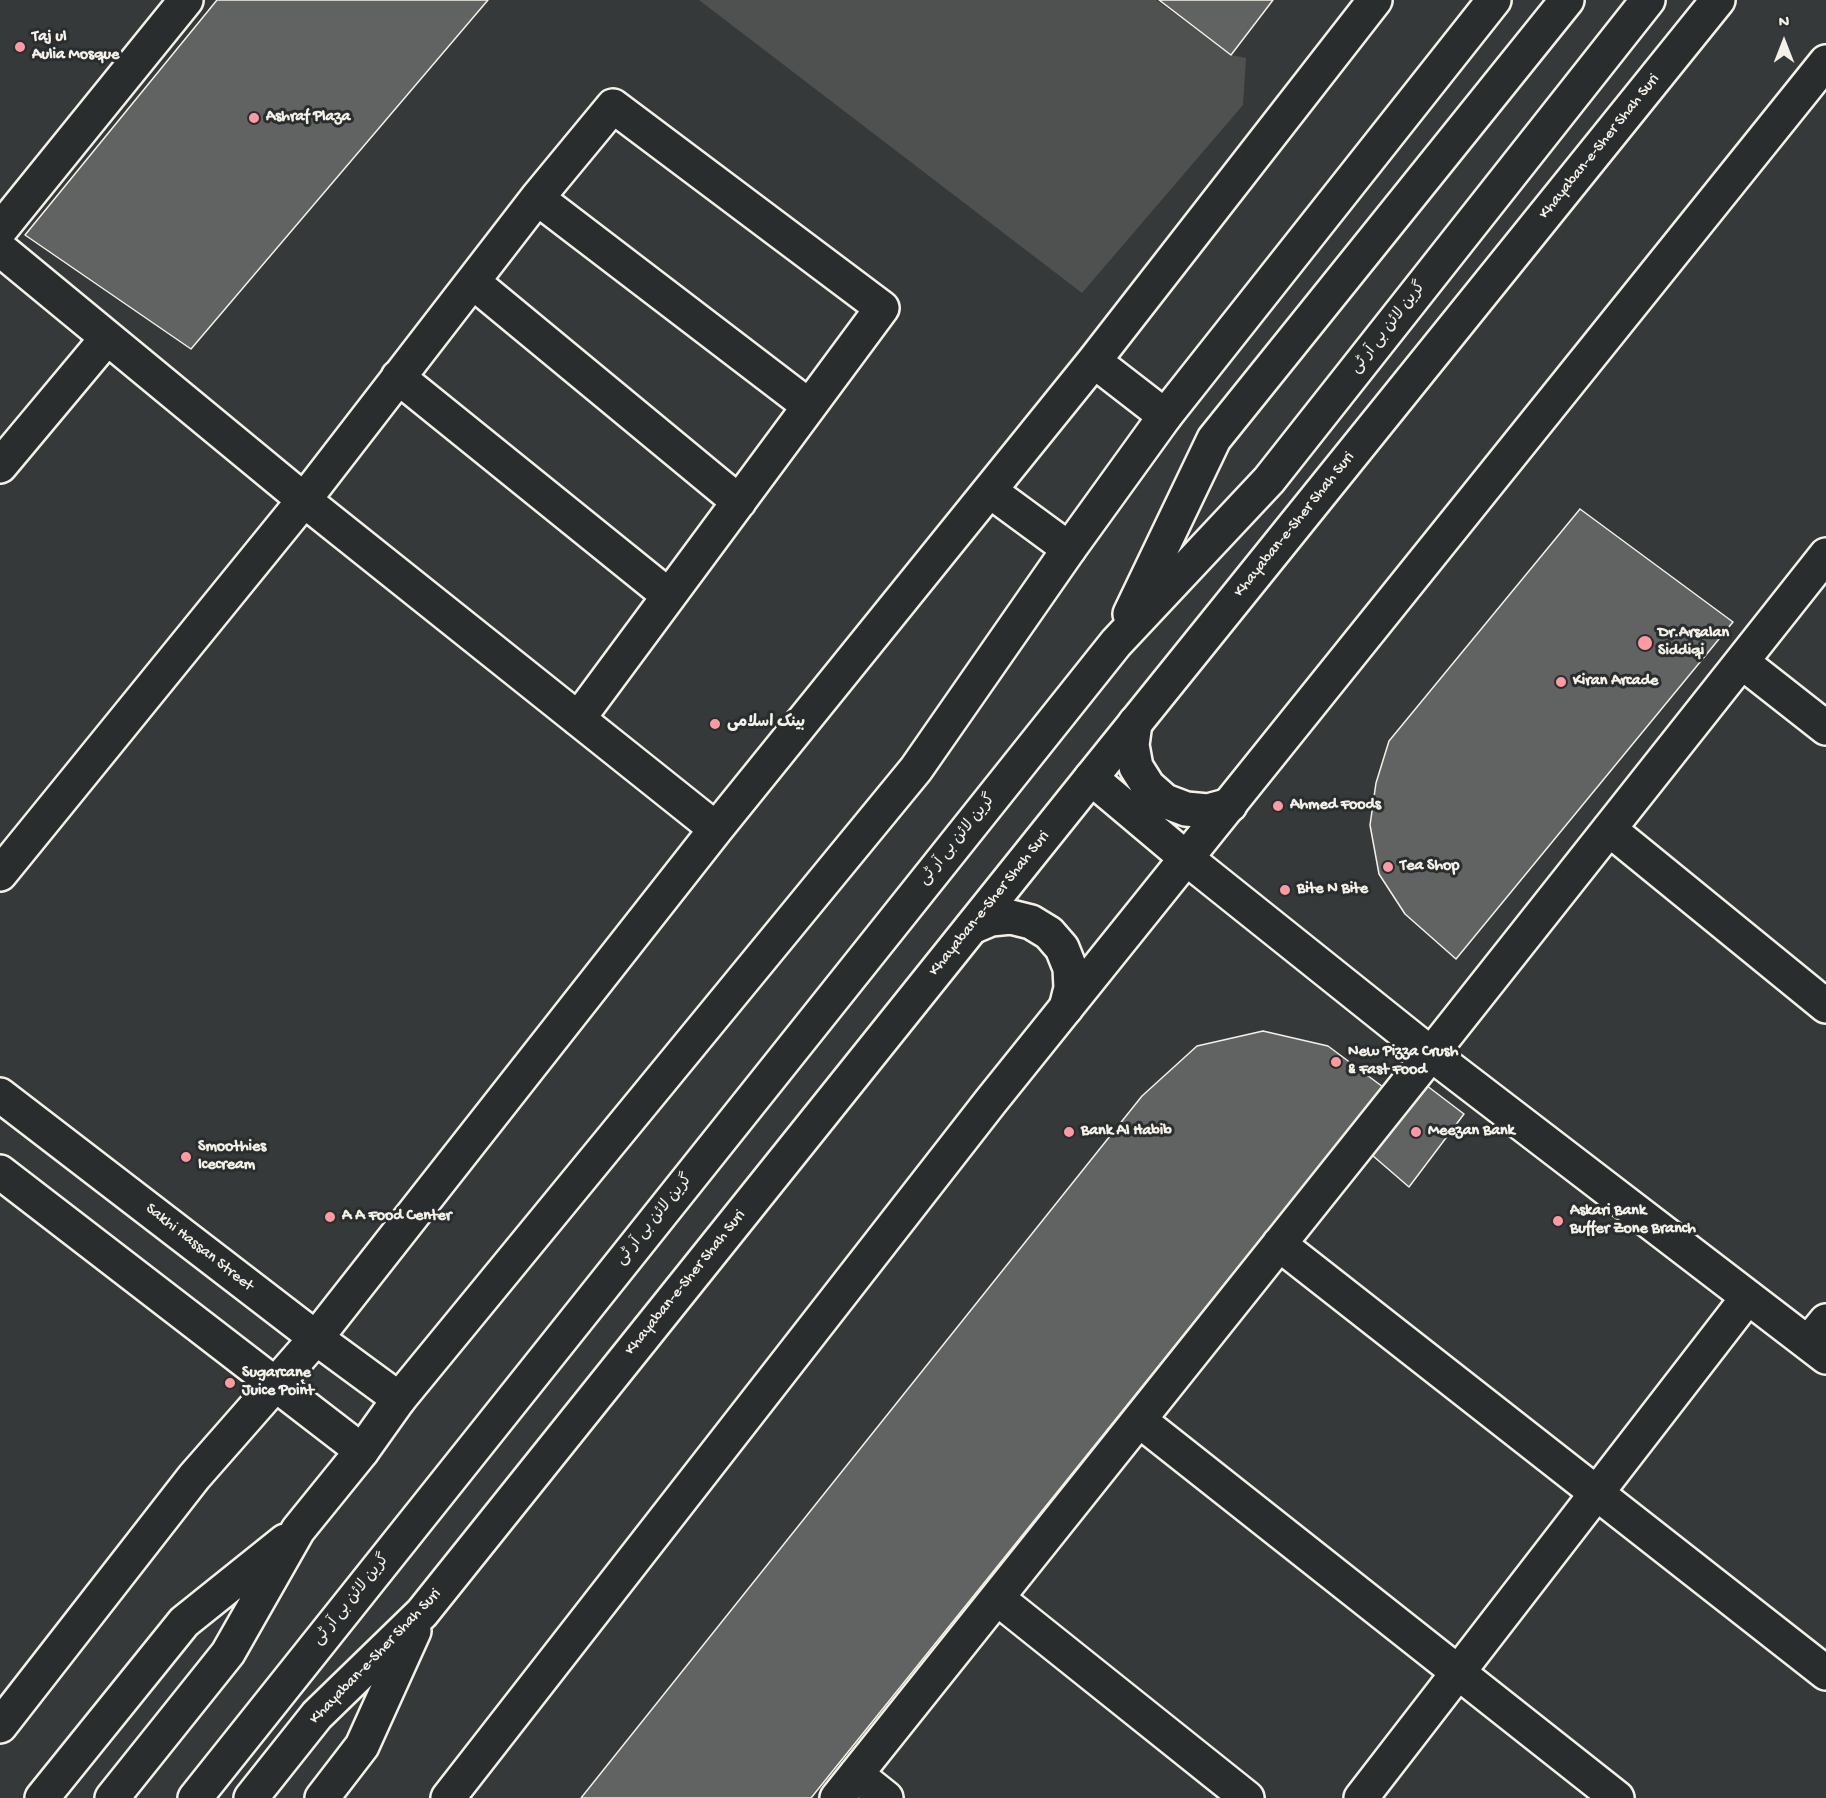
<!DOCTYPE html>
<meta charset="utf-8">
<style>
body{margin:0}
#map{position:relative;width:1826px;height:1798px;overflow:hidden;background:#363939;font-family:"Gochi Hand",sans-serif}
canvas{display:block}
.north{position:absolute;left:1754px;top:12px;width:60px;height:60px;-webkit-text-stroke:4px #2a2d2e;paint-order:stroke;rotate:0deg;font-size:16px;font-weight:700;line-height:24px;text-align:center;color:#f4f1e8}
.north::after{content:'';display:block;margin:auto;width:21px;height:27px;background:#f4f1e8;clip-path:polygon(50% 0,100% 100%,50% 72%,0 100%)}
</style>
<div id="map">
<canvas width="1826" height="1798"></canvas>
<div class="north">N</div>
</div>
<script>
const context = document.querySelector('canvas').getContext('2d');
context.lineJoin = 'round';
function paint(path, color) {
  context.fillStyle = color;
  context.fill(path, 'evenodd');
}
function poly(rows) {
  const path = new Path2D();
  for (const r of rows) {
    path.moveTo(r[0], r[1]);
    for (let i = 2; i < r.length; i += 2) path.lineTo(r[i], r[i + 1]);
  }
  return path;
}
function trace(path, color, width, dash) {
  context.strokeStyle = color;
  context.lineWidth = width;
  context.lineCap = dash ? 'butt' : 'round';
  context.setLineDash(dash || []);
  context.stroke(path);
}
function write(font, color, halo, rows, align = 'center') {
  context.font = font + ' "Gochi Hand","Playpen Sans Arabic",sans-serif';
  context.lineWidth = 6;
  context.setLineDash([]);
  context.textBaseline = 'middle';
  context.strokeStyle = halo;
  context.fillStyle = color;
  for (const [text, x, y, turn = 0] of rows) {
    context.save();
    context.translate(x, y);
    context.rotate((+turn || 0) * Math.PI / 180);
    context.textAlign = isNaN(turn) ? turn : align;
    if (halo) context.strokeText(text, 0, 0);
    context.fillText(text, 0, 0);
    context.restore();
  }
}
const green = poly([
 [699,0,1156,0,1231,55,1246,58,1243,105,1082,293]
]);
const building = poly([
 [217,0,488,0,191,349,25,235,217,0],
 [1159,0,1273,0,1231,55,1159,0],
 [1580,509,1733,622,1456,959,1405,914,1379,874,1370,825,1376,783,1389,741,1580,509],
 [1263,1031,1328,1046,1383,1087,811,1798,581,1798,1142,1096,1197,1046,1263,1031],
 [1422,1082,1464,1114,1409,1187,1365,1149,1422,1082]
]);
const minor = poly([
 [537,198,809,406],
 [0,230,186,0],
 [0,249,304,500,716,829],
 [473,282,739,502],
 [1094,361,1165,416],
 [398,377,669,596],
 [0,466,107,338],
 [990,491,1069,549],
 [1130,614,1214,439,1567,0],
 [1742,662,1826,728],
 [1135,723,1132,745,1136,767,1148,786,1165,801,1186,809,1208,811,1230,805],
 [1091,778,1186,858,1431,1054,1826,1357],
 [1609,829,1826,1006],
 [0,874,304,500,537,198,613,106,882,308,578,719],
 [972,927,991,919,1011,917,1031,922,1049,933,1062,948,1070,968,1071,988,1066,1008],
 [0,1095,316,1338,399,1399],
 [0,1172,362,1451],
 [1279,1244,1826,1673],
 [1808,1343,1826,1321],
 [1139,1420,1617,1798],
 [997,1598,1247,1798],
 [0,1726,194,1477,316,1338,716,829,1094,361,1375,0],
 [856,1774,886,1798],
 [195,1798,1116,643,1269,480,1648,0],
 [837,1798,1431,1054,1826,555],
 [1361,1798,1748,1297]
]);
const major = poly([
 [42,1798,184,1622,285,1541],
 [112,1798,228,1653,298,1530,362,1451,399,1399,916,769,1069,549,1165,416,1494,0],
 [251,1798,317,1715,422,1613,1091,778,1718,0],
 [322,1798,362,1746,414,1631],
 [448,1798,991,1101,1826,62]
]);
const markers = [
 [20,47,6,"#ff9aa2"],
 [254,118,6,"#ff9aa2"],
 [1645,643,8,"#ff9aa2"],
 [1561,682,6,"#ff9aa2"],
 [715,724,6,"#ff9aa2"],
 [1278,806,6,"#ff9aa2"],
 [1388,867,6,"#ff9aa2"],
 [1285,890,6,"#ff9aa2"],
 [1336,1062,6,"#ff9aa2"],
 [1069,1132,6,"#ff9aa2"],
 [1416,1132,6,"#ff9aa2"],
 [186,1157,6,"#ff9aa2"],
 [330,1217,6,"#ff9aa2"],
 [1558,1221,6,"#ff9aa2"],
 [230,1383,6,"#ff9aa2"]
];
const poiNames = [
 ["Taj ul",32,38],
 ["Aulia Mosque",32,56],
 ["Ashraf Plaza",266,118],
 ["Dr.Arsalan",1658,634],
 ["Siddiqi",1658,652],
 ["Kiran Arcade",1573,682],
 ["بینک اسلامی",727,724],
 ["Ahmed Foods",1290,806],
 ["Tea Shop",1400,867],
 ["Bite N Bite",1297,890],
 ["New Pizza Crush",1348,1053],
 ["& Fast Food",1348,1071],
 ["Bank Al Habib",1081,1132],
 ["Meezan Bank",1428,1132],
 ["Smoothies",198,1148],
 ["Icecream",198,1166],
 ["Askari Bank",1570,1212],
 ["Buffer Zone Branch",1570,1230],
 ["A A Food Center",342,1217],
 ["Sugarcane",242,1374],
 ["Juice Point",242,1392]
];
const streetNames = [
 ["Khayaban-e-Sher Shah Suri",1600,147,-51],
 ["گرین لائن بی آر ٹی",1389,328,-52],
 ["Khayaban-e-Sher Shah Suri",1295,525,-51],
 ["گرین لائن بی آر ٹی",958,840,-51],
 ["Khayaban-e-Sher Shah Suri",990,904,-51],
 ["گرین لائن بی آر ٹی",655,1220,-51],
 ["Sakhi Hassan Street",199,1248,38],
 ["Khayaban-e-Sher Shah Suri",686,1283,-51],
 ["گرین لائن بی آر ٹی",352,1600,-51],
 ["Khayaban-e-Sher Shah Suri",376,1657,-46]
];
paint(green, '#4e514f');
paint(building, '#616362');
trace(building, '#f4f1e8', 1.5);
trace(minor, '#f4f1e8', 38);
trace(major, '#f4f1e8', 38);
trace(minor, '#2a2d2e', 33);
trace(major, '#2a2d2e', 33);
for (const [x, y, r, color] of markers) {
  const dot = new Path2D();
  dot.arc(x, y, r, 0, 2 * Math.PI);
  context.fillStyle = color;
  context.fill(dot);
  trace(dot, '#2a2d2e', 2);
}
write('bold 16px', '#f4f1e8', '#2a2d2e', poiNames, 'left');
write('16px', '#f4f1e8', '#2a2d2e', streetNames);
</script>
